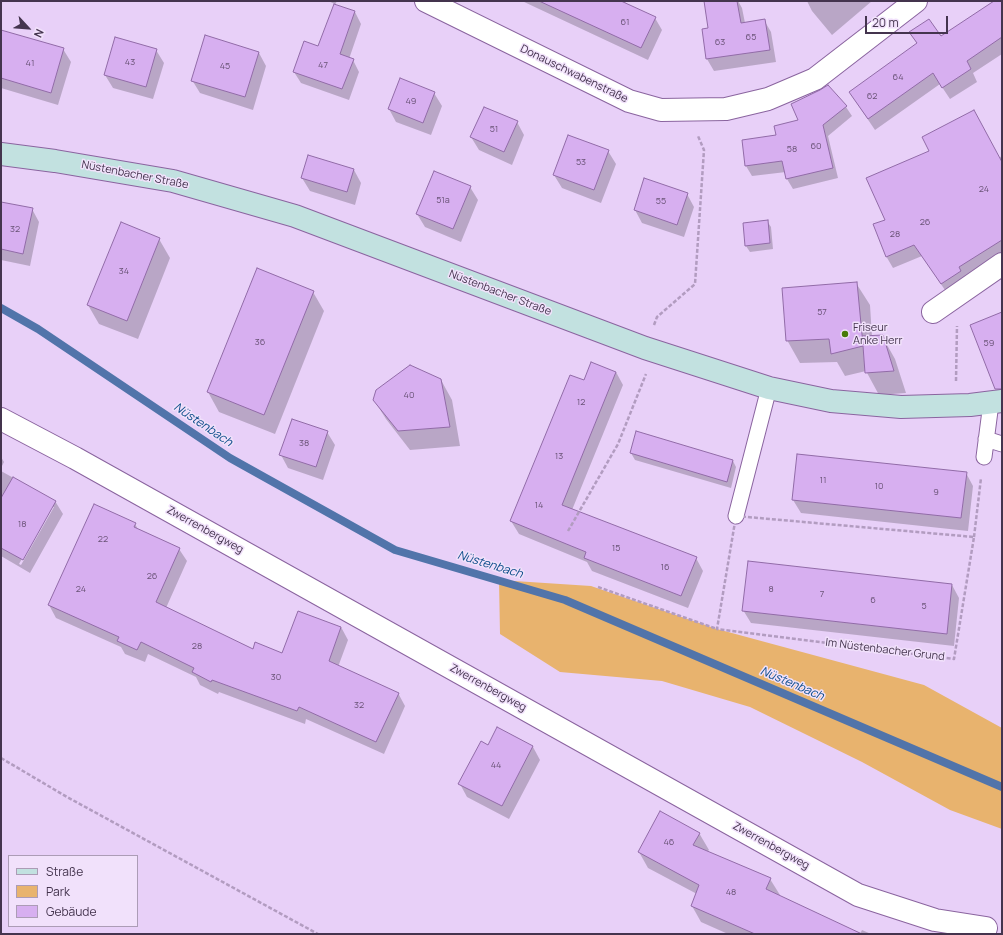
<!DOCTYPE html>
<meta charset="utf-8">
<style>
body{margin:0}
#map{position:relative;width:1003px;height:935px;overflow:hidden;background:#e8d0f8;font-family:Manrope,sans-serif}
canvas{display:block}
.frame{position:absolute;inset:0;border:2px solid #44344e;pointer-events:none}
.legend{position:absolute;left:8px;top:855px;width:130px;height:72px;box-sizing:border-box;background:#f1e1fb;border:1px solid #ac9cb6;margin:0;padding:5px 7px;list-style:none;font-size:12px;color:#44344e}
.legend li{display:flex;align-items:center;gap:8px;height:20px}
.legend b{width:20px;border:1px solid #ac9cb6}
.north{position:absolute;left:8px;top:8px;width:40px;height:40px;-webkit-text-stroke:3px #f1e1fb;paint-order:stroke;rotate:116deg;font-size:11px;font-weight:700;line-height:16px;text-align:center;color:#44344e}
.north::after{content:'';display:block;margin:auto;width:14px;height:18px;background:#44344e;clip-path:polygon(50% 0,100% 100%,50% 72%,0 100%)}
.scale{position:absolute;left:865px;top:16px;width:83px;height:18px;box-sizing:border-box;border:2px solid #44344e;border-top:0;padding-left:5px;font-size:12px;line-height:14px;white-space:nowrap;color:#44344e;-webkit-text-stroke:3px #f1e1fb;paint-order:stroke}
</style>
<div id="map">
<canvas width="1003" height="935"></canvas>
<div class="frame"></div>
<ul class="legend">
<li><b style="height:5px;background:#c2e1e0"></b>Straße</li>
<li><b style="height:11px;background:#e8b36e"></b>Park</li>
<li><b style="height:11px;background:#d7aff0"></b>Gebäude</li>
</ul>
<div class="north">N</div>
<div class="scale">20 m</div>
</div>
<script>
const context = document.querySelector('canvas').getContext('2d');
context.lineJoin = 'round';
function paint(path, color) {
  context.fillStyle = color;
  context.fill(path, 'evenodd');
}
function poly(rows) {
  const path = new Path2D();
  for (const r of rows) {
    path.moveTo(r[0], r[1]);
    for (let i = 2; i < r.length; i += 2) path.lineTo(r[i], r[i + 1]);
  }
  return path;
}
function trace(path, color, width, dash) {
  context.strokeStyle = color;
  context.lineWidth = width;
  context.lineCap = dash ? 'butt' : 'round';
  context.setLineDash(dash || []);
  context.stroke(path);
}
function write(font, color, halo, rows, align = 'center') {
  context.font = font + ' Manrope,sans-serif';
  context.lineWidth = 3;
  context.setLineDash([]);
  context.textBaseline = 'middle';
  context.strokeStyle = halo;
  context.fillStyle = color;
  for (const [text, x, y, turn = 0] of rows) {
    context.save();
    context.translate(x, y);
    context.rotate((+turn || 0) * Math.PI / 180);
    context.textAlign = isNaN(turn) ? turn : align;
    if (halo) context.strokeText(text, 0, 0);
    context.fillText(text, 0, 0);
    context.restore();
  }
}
const green = poly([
 [499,580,591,586,717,629,924,685,1002,728,1002,829,950,810,862,762,750,707,662,681,560,672,500,634]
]);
const shadow = poly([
 [328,1,337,1,335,5,355,12,361,24,349,59,353,60,359,72,349,100,301,83,294,72,319,48,335,4],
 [522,1,626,1,625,4,655,18,662,30,648,60],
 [705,1,738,1,742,8,745,23,764,20,771,32,776,62,714,71,707,59,703,30,710,29],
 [807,1,872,1,832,35,812,11],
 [995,1,1002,1,1002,54,973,73,977,82,950,99,940,84,875,130,850,93,917,44,910,32,941,38],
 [1,31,63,49,71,62,58,105,1,88],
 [156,50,164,63,153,99,113,88,105,75],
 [259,53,266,66,253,110,200,93,192,80],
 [434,93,442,106,431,135,396,122,389,109],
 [846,107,852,116,828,136,838,178,793,189,787,179,786,172,752,176,746,166,777,136],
 [517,122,524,135,512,165,479,150,471,137],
 [608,151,616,164,601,203,562,188,554,175],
 [309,156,354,170,361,183,355,205,310,191,302,178],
 [1002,156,1002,258,949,296,922,256,893,268,886,256,886,220],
 [470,187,478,200,461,242,425,227,417,214],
 [687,194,694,207,684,237,642,223,635,210],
 [1,203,32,209,39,222,30,266,1,260],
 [767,221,771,227,773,249,750,252,746,246],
 [159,239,170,258,138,339,99,324,88,305],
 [856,283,870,305,872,337,882,336,895,359,906,393,879,395,866,371,845,376,837,362,800,363,787,340],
 [313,292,324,311,275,434,219,412,208,392],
 [616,372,623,385,572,510,696,558,703,571,688,608,592,571,587,562,519,534,511,521,584,382],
 [441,380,452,400,460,446,410,450,386,419,374,400],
 [327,432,335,445,323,480,288,468,281,455],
 [637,433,733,461,736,467,731,488,635,460,631,453],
 [1,457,4,462,1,468],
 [1,471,55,501,63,514,30,573,1,556],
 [51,507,54,507,21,565,19,564],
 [966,473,973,486,968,531,801,513,793,500],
 [135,524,139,531,179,549,187,561,166,608,253,650,283,654,341,627,348,640,338,667,398,693,405,706,384,754,306,719,305,724,219,692,218,694,200,685,196,677,148,654,145,662,125,654,121,647,56,618,49,605],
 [952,585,959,598,954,646,751,623,743,610],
 [497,729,533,747,540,760,509,819,467,797,460,784,488,746],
 [699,833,709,850,707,852,770,879,780,895,779,897,860,934,728,934,701,922,692,906,697,894,648,868,639,852],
 [862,930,871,934,860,934]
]);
const stream = poly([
 [1,308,38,329,230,458,395,550,565,600,1002,787]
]);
const building = poly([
 [539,1,621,1,656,17,641,48,539,1],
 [704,1,737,1,741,23,765,19,770,50,706,59,702,29,708,28,704,1],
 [994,1,1002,1,1002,37,967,61,971,69,942,88,933,73,868,119,849,92,917,43,909,32,929,19,941,36,994,1],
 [334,4,355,11,340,54,354,59,342,89,293,72,304,41,318,46,334,4],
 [1,30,64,48,51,93,1,78,1,30],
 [205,35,259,52,245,97,191,81,205,35],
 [115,37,157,49,146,87,104,75,115,37],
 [400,78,435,92,423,123,388,109,400,78],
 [828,85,847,106,823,125,833,168,786,179,782,161,745,166,742,140,776,135,774,126,798,120,791,104,820,90,828,85],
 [484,107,518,121,504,152,470,137,484,107],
 [974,110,1002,162,1002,240,959,267,961,271,941,284,914,245,886,257,873,224,885,220,866,178,929,151,922,137,974,110],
 [568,135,609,150,594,190,553,175,568,135],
 [308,155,354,169,347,192,301,178,308,155],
 [434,171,471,186,453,229,416,214,434,171],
 [644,178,688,193,677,225,634,210,644,178],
 [1,202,33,208,23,254,1,249,1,202],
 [768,220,770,243,745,246,743,223,768,220],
 [121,222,160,238,127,321,87,305,121,222],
 [257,268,314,291,264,415,207,392,257,268],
 [857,282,863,345,862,336,883,335,894,371,865,373,863,346,831,354,829,339,786,341,782,288,857,282],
 [1002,312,1002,389,995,389,970,325,1002,312],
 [591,362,616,372,562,505,697,557,681,596,584,558,586,552,510,521,570,375,584,380,591,362],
 [410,365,441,379,450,427,398,431,373,400,376,390,410,365],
 [292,419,328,431,316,467,279,455,292,419],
 [636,431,733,460,727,482,630,453,636,431],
 [797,454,967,472,961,518,792,500,797,454],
 [13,477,56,501,23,560,1,548,1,498,13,477],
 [94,504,136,523,134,527,180,548,156,602,253,649,255,642,282,653,298,611,341,627,329,661,399,693,376,742,299,707,297,711,212,680,211,682,192,672,194,668,141,642,137,650,117,641,119,637,48,605,94,504],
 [748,561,952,584,947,634,742,611,748,561],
 [497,727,533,746,502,806,458,784,481,741,488,745,497,727],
 [660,811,700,833,693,845,771,878,766,889,862,934,755,934,691,906,699,885,638,852,660,811]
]);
const path = poly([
 [654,325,657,317,695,284,704,150,698,136],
 [956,381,957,326],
 [736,516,974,537,954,659,717,629,736,516],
 [568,531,618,444,646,374],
 [974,537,981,478],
 [598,587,717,629],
 [1,758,67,797,318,934]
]);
const lane = poly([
 [986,439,1002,444],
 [984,457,991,403],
 [736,516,769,388]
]);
const street = poly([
 [426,1,629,101,661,110,726,109,768,99,815,79,916,1],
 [933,312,1002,264],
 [1,419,75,458,858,895,935,920,986,928]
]);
const secondary = poly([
 [1,154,55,161,173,181,295,216,645,348,769,388,831,401,901,407,970,405,1002,401]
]);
const markers = [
 [845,334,4,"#487b07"]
];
const numberNames = [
 ["61",625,22],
 ["65",751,37],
 ["63",720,42],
 ["43",130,62],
 ["41",30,63],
 ["47",323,65],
 ["45",225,66],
 ["64",898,77],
 ["62",872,96],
 ["49",411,101],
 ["51",494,129],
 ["60",816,146],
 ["58",792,149],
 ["53",581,162],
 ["24",984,189],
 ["51a",443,200],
 ["55",661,201],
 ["26",925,222],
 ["32",15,229],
 ["28",895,234],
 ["34",124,271],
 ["57",822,312],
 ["36",260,342],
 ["59",989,343],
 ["40",409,395],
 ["12",581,402],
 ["38",304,443],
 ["13",559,456],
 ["11",823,480],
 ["10",879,486],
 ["9",936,492],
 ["14",539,505],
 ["18",22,524],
 ["22",103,539],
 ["15",616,548],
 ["16",665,567],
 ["26",152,576],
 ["24",81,589],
 ["8",771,589],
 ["7",822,594],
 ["6",873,600],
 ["5",924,606],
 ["28",197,646],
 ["30",276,677],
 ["32",359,705],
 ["44",496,765],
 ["46",669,842],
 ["48",731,892]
];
const streetNames = [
 ["Donauschwabenstraße",574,74,26],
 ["Nüstenbacher Straße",135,175,11],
 ["Nüstenbacher Straße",500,293,21],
 ["Zwerrenbergweg",205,530,29],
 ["Im Nüstenbacher Grund",885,650,7],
 ["Zwerrenbergweg",488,688,29],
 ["Zwerrenbergweg",771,846,29]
];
const poiNames = [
 ["Friseur",853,328],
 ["Anke Herr",853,341]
];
const waterNames = [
 ["Nüstenbach",203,425,34],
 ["Nüstenbach",490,565,17],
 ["Nüstenbach",792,684,23]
];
paint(green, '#e8b36e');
paint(shadow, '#0003');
trace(stream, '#5174aa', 8);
paint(building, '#d7aff0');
trace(building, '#916ba7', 1);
trace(lane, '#8a649f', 17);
trace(street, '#8a649f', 24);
trace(secondary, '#8a649f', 24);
trace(path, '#b29cc0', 2.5, [4, 2]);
trace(lane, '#fff', 15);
trace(street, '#fff', 22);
trace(secondary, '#c2e1e0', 22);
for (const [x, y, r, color] of markers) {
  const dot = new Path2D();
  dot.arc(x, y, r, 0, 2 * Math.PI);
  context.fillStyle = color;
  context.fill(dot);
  trace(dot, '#f1e1fb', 1.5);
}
write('9px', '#695376', null, numberNames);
write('11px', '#44344e', '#f1e1fb', streetNames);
write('11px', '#44344e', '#f1e1fb', poiNames, 'left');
write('italic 12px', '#104f8c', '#f1e1fb', waterNames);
</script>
